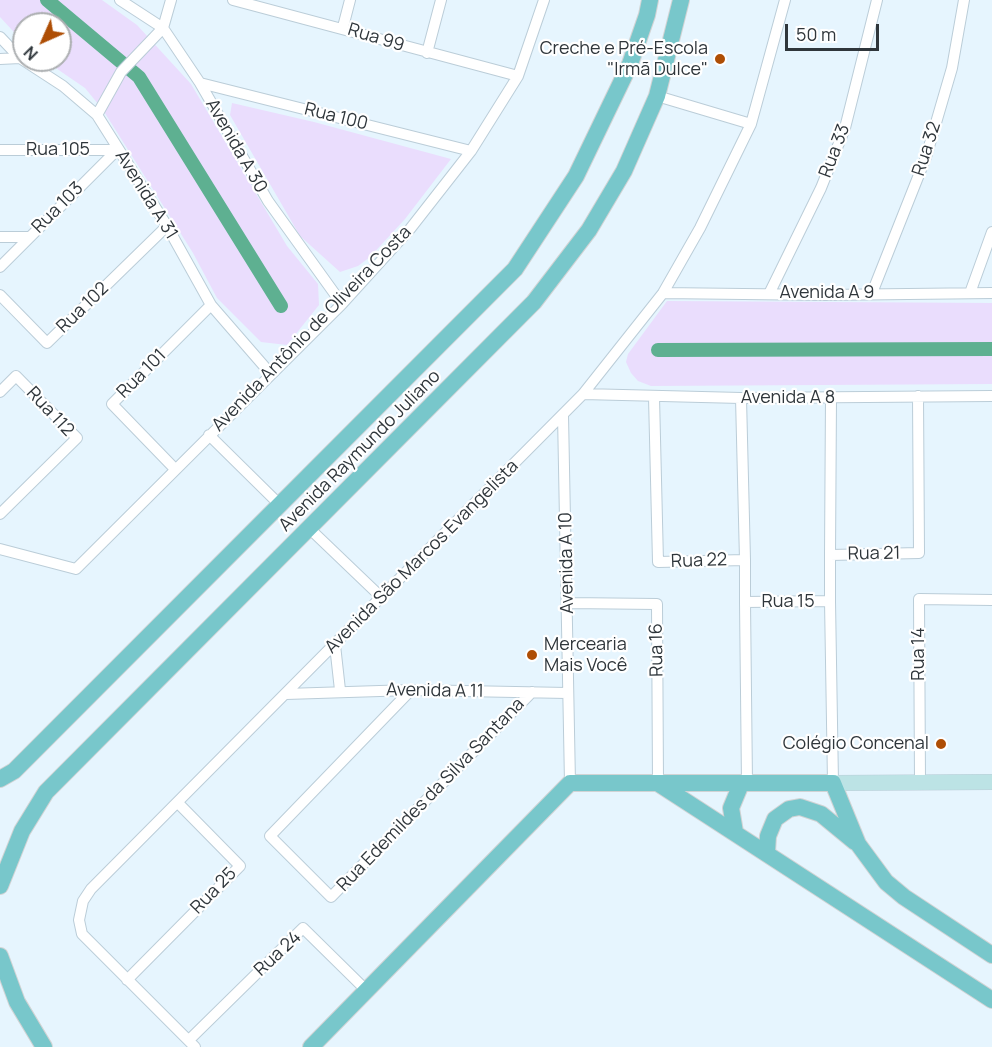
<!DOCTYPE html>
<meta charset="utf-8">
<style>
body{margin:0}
#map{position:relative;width:992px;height:1047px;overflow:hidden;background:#e6f5fe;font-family:Manrope,sans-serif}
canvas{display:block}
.north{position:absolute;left:12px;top:12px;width:60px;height:60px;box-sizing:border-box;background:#fff;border:2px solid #acafb1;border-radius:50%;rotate:225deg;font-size:16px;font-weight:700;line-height:24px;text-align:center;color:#2f363b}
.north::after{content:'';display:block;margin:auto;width:21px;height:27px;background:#ae4e05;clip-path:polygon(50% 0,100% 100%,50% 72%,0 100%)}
.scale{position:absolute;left:785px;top:24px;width:94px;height:27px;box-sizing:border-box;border:3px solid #2f363b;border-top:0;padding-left:8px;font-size:18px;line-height:21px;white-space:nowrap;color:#2f363b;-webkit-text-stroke:4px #fff;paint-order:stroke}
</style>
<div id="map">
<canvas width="992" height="1047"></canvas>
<div class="north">N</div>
<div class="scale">50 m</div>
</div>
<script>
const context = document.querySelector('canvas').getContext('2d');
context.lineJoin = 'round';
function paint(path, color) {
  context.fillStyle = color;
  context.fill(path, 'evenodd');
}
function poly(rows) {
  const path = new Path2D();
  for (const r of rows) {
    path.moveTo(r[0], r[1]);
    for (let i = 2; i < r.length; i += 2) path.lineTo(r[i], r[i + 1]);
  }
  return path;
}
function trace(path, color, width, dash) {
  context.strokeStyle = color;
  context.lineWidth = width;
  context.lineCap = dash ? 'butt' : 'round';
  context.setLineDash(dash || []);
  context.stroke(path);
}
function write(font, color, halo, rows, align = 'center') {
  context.font = font + ' Manrope,sans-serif';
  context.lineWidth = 4.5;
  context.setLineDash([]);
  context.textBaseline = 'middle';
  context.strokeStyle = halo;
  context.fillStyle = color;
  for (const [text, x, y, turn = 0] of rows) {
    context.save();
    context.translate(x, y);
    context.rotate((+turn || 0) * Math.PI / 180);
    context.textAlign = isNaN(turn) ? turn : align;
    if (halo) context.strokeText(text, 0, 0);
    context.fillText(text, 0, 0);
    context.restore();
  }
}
const green = poly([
 [0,0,102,0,137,25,191,84,287,246,318,284,319,305,287,345,261,342,217,298,193,253,103,110,85,88,44,60,60,60,60,24,24,24,24,43,0,17],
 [232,103,314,122,451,159,405,219,370,257,358,266,340,272,300,236,230,115],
 [667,301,992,303,992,384,651,386,638,381,631,373,626,362,628,354]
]);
const canal = poly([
 [47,0,139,77,281,306],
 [658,350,992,349]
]);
const street = poly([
 [120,0,163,28,200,83,268,201,342,304],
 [233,0,518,76],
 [343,27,350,0],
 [0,37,20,58,63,86,97,115,167,226,211,305,270,373],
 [427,53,441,0],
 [0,59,20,58],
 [200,83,471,151],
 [657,96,751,124],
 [97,115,121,72,163,28,171,0],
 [0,150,117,150],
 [0,237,28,237],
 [0,267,117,150],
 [663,293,824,295,992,293],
 [872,293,926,157,952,68,964,0],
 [970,293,992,232],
 [769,294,821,188,845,128,877,0],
 [0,295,47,343,167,226],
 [0,392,16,376,77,438,0,514],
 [583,394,741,398,992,396],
 [654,397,658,562,745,560,741,398],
 [831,398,830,555,919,553,918,396],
 [563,415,570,783],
 [209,435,279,504],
 [175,469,112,404,211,305],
 [310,529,380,596],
 [0,549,76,569,342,304,410,229,471,151,518,76,544,0],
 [830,555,830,601],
 [745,602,745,560],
 [568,603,657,604,658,783],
 [335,645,340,690],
 [411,690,270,836,331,897,532,692],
 [286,694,411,690,567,693],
 [920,782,919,599,992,600],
 [747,783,745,602,830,601,833,783],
 [127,980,240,866,178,803],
 [189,1040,303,928,367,991],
 [195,1047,82,934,79,920,83,901,91,889,583,394,663,293,700,228,751,124,785,0]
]);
const secondary = poly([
 [833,783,992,782]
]);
const primary = poly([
 [0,779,14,771,515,269,576,176,630,64,647,15,650,0],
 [659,784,992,1000],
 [735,832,731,808,741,784],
 [767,852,768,836,775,819,789,809,800,807,821,814,855,842],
 [0,886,22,831,46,792,534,302,589,230,624,171,657,96,681,0],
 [0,956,17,1002,44,1047],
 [311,1047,570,783,833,783,858,844,886,882,904,897,992,955]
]);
const markers = [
 [720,59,6,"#ae4e05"],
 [532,655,6,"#ae4e05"],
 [941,744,6,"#ae4e05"]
];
const streetNames = [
 ["Rua 99",376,38,17],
 ["Rua 100",336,117,14],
 ["Avenida A 30",236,146,60],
 ["Rua 32",927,149,-72],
 ["Rua 105",58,150],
 ["Rua 33",835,151,-69],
 ["Avenida A 31",146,195,58],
 ["Rua 103",58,208,-45],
 ["Avenida A 9",827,293],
 ["Rua 102",83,308,-44],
 ["Avenida Antônio de Oliveira Costa",312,329,-46],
 ["Rua 101",142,374,-45],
 ["Avenida A 8",788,398],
 ["Rua 112",50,412,47],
 ["Avenida Raymundo Juliano",360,451,-45],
 ["Rua 21",874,554,-1],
 ["Avenida São Marcos Evangelista",422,557,-45],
 ["Rua 22",699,561,-2],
 ["Avenida A 10",567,563,-91],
 ["Rua 15",788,602],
 ["Rua 16",657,650,-91],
 ["Rua 14",919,654,-90],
 ["Avenida A 11",435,691,1],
 ["Rua Edemildes da Silva Santana",431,795,-46],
 ["Rua 25",214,891,-46],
 ["Rua 24",278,954,-43]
];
const poiNames = [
 ["Creche e Pré-Escola",708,49],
 ["\"Irmã Dulce\"",708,70],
 ["Mercearia",544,645,"left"],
 ["Mais Você",544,666,"left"],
 ["Colégio Concenal",929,744]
];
paint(green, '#eaddfd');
trace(canal, '#5eb091', 14);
trace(street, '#bbcdd8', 12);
trace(secondary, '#bbcdd8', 16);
trace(primary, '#d1d3d4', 18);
trace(street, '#fff', 10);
trace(secondary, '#bce3e5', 15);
trace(primary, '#78c7cb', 16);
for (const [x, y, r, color] of markers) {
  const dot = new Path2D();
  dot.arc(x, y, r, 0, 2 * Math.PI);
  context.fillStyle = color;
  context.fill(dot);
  trace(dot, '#fff', 2);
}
write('18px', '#2f363b', '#fff', streetNames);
write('18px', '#2f363b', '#fff', poiNames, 'right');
</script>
